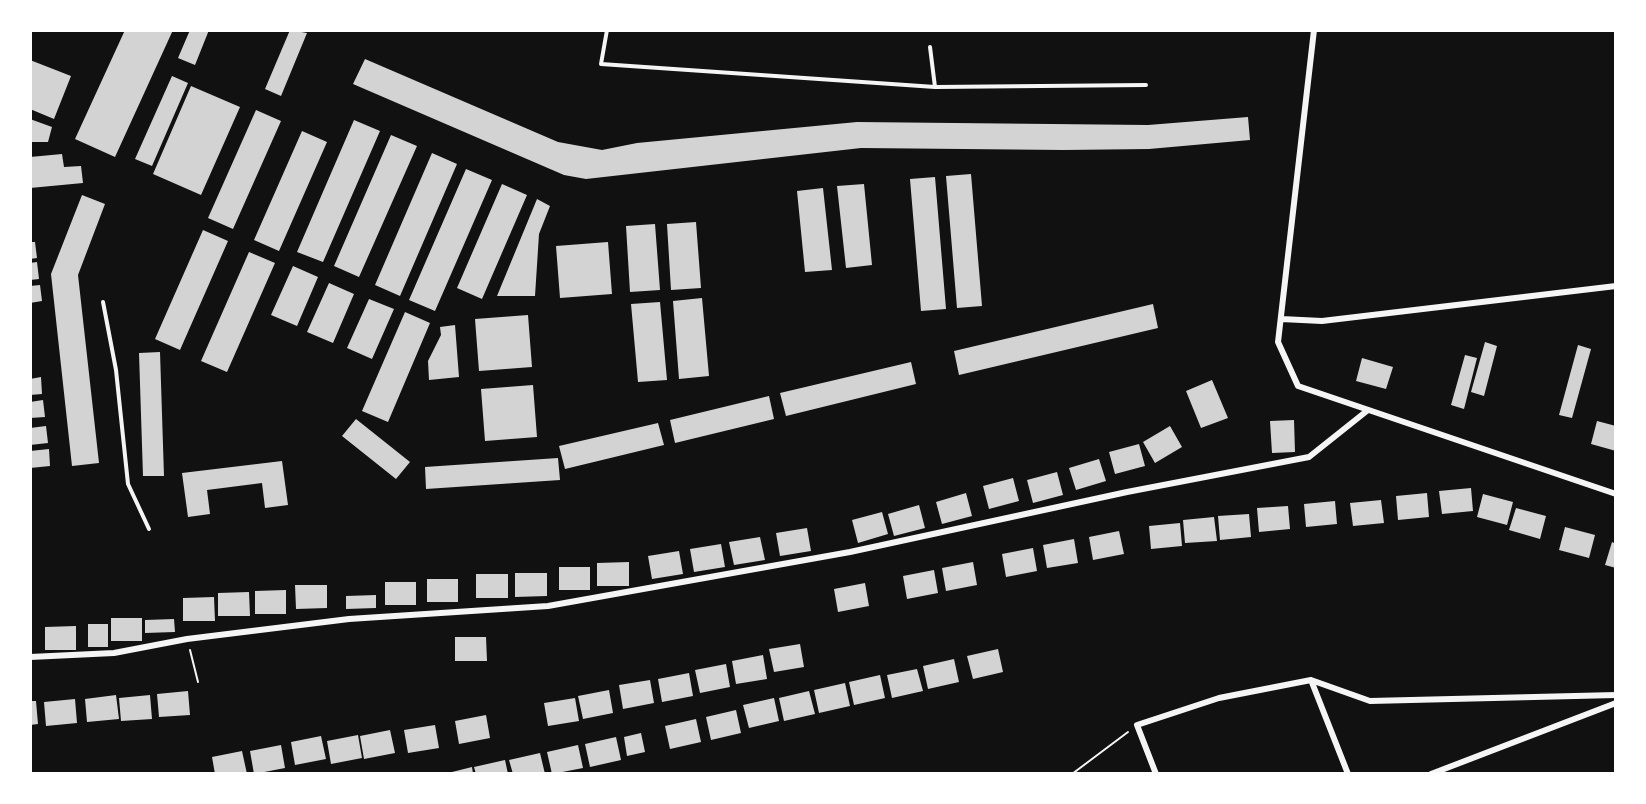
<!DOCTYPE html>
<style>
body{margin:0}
#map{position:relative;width:1646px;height:804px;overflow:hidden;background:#111;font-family:Arial,sans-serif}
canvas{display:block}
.frame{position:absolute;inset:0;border:32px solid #fff;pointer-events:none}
</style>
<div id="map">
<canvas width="1646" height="804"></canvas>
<div class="frame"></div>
</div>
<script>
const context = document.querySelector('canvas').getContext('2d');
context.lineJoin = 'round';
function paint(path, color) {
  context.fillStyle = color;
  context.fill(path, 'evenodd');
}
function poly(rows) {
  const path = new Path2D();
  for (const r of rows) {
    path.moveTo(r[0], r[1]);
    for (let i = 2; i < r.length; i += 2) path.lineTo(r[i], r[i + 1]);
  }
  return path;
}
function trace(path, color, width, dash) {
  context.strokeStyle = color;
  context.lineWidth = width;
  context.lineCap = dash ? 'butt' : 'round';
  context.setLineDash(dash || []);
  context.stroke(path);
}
const building = poly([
 [125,30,173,30,115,157,75,139],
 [190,30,209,30,195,65,178,58],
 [290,30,307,33,281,96,265,89],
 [365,59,558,142,602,150,637,143,857,122,1148,125,1248,117,1250,140,1149,149,1064,150,861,148,586,179,564,175,353,84],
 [30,60,71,76,54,119,30,109],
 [172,76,188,83,152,166,135,159],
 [191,86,240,107,201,195,153,174],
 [256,110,281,121,233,229,208,218],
 [30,119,52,127,48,142,30,142],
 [354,120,380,131,323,262,297,252],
 [302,131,327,142,279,251,254,240],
 [391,135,417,146,359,277,334,266],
 [432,153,457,164,400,296,375,285],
 [62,154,64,167,81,166,83,183,30,188,30,157],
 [466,169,492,180,435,311,409,300],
 [971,174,982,306,957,308,946,176],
 [935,177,946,309,921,311,910,179],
 [502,184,527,195,482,299,457,288],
 [864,184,872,265,846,268,837,186],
 [823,188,832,270,805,272,797,191],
 [82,195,105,204,78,275,99,463,72,466,51,274],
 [537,199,550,206,539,234,535,296,497,296],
 [696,222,701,288,671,290,667,224],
 [655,224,660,290,630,292,626,226],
 [203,230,228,241,180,350,155,339],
 [30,242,35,242,37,258,30,259],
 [608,242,612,294,560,298,556,246],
 [249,252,275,263,227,372,201,361],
 [37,262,39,279,30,280,30,263],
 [293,266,318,277,297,326,271,315],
 [329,283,354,294,333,343,307,332],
 [40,285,42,301,30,303,30,286],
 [702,298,709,376,679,379,673,301],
 [369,299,394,309,372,359,347,348],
 [660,302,667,380,638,382,631,304],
 [1153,304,1158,328,959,375,954,351],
 [405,312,430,323,388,422,362,411],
 [528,315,532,367,479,371,475,319],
 [455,325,459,377,429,380,428,361,441,335,440,327],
 [1485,342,1497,346,1484,396,1471,392],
 [1578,345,1591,349,1572,418,1559,415],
 [160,352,164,476,143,476,139,353],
 [1465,355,1477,358,1464,409,1451,405],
 [1362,358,1393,367,1386,389,1356,381],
 [911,362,916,384,786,416,780,393],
 [41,377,42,394,30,395,30,379],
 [1212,380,1228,418,1201,428,1186,391],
 [533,385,537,437,485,441,481,389],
 [769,396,774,419,675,443,670,420],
 [43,400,45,417,30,418,30,402],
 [356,419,410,462,396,479,342,436],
 [1294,420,1295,452,1272,453,1270,421],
 [1597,421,1616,426,1616,451,1591,444],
 [658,423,664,445,565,469,559,446],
 [46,426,48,443,30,445,30,428],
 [1170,426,1182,447,1155,463,1143,442],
 [1139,444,1145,466,1115,474,1109,452],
 [49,449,50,466,30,468,30,451],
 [558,458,560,480,426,489,425,467],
 [1099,459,1106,481,1076,490,1069,468],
 [282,461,288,505,265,508,262,483,207,490,210,514,188,517,182,473],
 [1057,472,1063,495,1033,503,1027,480],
 [1013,478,1019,501,989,509,983,486],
 [1471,488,1473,511,1442,514,1439,491],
 [966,493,972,516,942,524,936,502],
 [1427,493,1429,517,1398,520,1396,496],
 [1483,494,1513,502,1507,525,1477,517],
 [1381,500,1384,523,1353,526,1350,503],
 [1335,501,1337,524,1306,527,1304,504],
 [919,505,925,528,894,536,888,514],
 [1288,506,1290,529,1259,532,1257,508],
 [1516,508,1546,516,1540,539,1509,530],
 [882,512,888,534,858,543,852,520],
 [1249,514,1251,537,1220,540,1218,516],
 [1214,517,1217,541,1185,543,1183,520],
 [1180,523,1182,546,1151,549,1149,526],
 [1565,527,1595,535,1589,558,1559,550],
 [807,528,811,551,780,556,776,533],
 [1119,531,1124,554,1093,560,1089,537],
 [760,537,765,560,734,565,729,542],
 [1074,539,1078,563,1047,568,1043,545],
 [1612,542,1616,544,1616,568,1605,565],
 [721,544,725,567,694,572,690,549],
 [1033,548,1037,571,1006,577,1002,554],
 [679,551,683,574,652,579,648,556],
 [629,562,629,586,597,586,597,563],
 [973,562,977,585,946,591,942,568],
 [559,567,590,567,590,590,559,590],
 [934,570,938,593,907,599,903,576],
 [515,573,547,573,547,596,515,597],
 [476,574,508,574,508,598,476,598],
 [427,579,458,579,458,602,427,602],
 [385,582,416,582,416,605,385,605],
 [865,583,869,606,838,612,834,589],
 [295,585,327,585,327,608,296,609],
 [286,590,286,614,255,614,255,591],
 [249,592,250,616,218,616,218,593],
 [376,595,376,608,346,609,346,596],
 [214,597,215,621,183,621,183,598],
 [111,618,142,618,142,641,111,641],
 [174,619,175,632,145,633,145,620],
 [88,624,108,624,108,647,88,647],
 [76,626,76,650,45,650,45,627],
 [455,637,486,637,487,661,455,661],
 [800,644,804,667,774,672,769,649],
 [998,649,1003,672,973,679,967,656],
 [763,655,767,679,736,684,732,661],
 [954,659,959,682,928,689,923,666],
 [726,664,730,687,700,693,695,670],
 [917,669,923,691,892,698,887,675],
 [689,673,693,696,662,702,658,679],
 [880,675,885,698,854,705,849,682],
 [650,680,654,703,623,709,619,685],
 [845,683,850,706,819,713,814,690],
 [609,690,613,713,583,719,578,696],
 [188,691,190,715,159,717,157,694],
 [809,691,815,714,784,721,779,698],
 [116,695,119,719,87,722,85,699],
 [150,695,152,719,121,721,119,698],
 [575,698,579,721,548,726,544,703],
 [774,698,779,721,749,728,743,705],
 [75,699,77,723,46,726,44,702],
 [30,701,36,701,38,724,30,725],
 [736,710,741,733,711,740,706,717],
 [486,715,490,738,459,744,455,721],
 [696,719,701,742,670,749,665,726],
 [435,725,439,748,408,753,404,730],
 [390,730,395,753,364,759,360,736],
 [641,733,645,752,627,756,624,737],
 [358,735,362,758,331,764,327,741],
 [321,736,326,759,295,765,291,742],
 [616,737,621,760,590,767,585,744],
 [281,745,285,768,254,774,250,751],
 [578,745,583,768,552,774,547,752],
 [242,751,247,774,215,774,212,757],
 [540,753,545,774,513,774,509,760],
 [505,760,508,774,476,774,474,767],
 [472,767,473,774,448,774,448,773]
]);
const path = poly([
 [190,650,198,682],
 [1072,774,1128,732]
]);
const service = poly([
 [607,30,601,64,935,87,930,47],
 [935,87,1146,85],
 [103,302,116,370,128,484,149,529]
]);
const minor = poly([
 [1314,30,1278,342,1298,386,1616,494],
 [1281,319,1322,321,1616,286],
 [30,657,114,653,187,639,349,619,548,606,850,552,1127,492,1309,457,1368,410],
 [1311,680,1348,774],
 [1156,774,1137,725,1219,698,1311,680,1370,701,1616,695],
 [1431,774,1616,703]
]);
paint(building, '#d3d3d3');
trace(path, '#f5f5f5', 2);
trace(service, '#f5f5f5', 4);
trace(minor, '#f5f5f5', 6);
</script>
